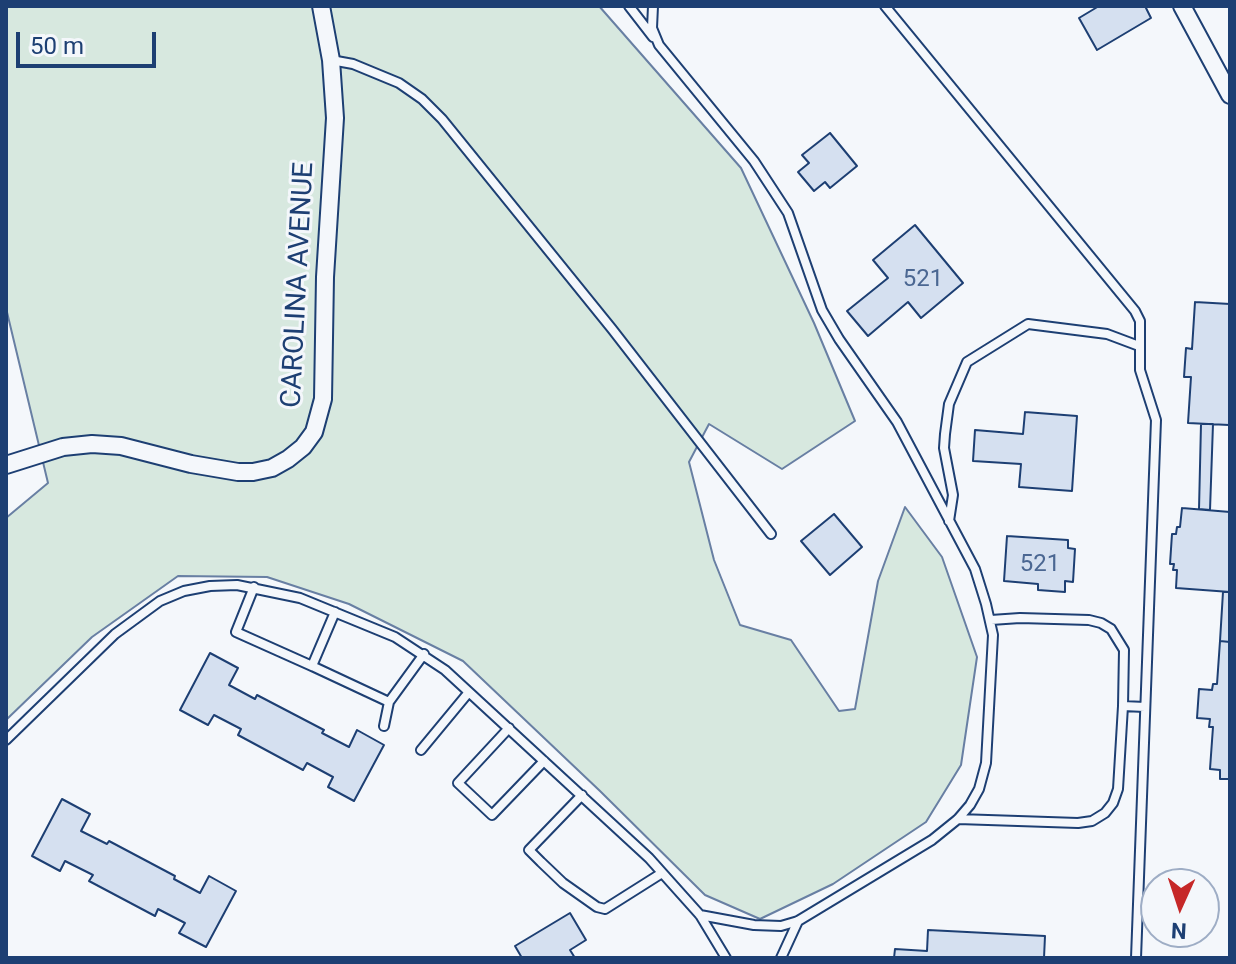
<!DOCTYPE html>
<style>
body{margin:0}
#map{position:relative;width:1236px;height:964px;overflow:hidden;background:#f4f7fb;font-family:Roboto,sans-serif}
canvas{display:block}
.frame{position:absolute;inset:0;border:8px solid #1d3f73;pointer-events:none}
.north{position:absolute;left:1140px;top:868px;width:80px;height:80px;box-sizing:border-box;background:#f4f7fb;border:2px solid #9eadc5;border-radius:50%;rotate:183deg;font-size:22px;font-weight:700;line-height:32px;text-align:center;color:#1d3f73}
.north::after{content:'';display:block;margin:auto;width:28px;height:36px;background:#c62828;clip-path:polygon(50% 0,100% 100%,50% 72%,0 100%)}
.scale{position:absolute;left:16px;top:32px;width:140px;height:36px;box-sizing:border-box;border:4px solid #1d3f73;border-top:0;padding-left:10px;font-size:24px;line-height:28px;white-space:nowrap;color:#1d3f73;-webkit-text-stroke:6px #f4f7fb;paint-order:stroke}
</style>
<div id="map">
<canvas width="1236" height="964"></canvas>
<div class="frame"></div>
<div class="north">N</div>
<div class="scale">50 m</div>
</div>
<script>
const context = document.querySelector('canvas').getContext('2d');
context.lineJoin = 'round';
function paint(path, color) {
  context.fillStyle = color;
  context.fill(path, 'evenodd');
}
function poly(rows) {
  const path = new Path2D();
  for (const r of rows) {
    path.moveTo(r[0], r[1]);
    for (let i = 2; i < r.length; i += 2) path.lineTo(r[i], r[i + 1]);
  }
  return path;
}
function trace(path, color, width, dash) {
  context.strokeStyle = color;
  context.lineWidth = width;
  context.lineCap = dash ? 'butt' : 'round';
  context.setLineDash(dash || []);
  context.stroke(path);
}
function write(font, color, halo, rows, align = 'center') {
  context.font = font + ' Roboto,sans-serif';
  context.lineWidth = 6;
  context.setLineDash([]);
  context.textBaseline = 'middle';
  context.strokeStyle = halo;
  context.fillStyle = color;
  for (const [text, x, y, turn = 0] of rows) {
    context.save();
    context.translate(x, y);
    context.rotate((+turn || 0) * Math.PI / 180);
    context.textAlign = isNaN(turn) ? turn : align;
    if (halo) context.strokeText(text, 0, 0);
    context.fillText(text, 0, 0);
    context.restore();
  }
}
const green = poly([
 [6,6,599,6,741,168,814,323,855,421,782,469,709,424,689,462,714,560,740,625,791,640,839,711,855,709,878,581,905,507,942,557,977,657,961,765,926,822,833,884,760,919,705,895,600,791,463,661,349,604,267,577,178,576,92,637,6,720,6,518,48,483,6,308,6,6]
]);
const building = poly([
 [1099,6,1145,6,1151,18,1097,50,1079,18,1099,6],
 [830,133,857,166,830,188,825,182,814,191,798,172,809,163,802,155,830,133],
 [915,225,963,283,921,318,908,302,868,336,847,311,888,278,873,260,915,225],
 [1195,302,1230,304,1229,425,1188,423,1191,377,1184,377,1186,348,1192,349,1195,302],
 [1025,412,1077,416,1072,491,1019,487,1021,464,973,461,975,430,1023,434,1025,412],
 [1201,424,1213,424,1210,510,1199,509,1201,424],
 [1182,508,1230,512,1230,592,1176,588,1177,570,1173,570,1174,564,1170,564,1172,534,1176,534,1177,527,1180,527,1182,508],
 [834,514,862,547,830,575,801,541,834,514],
 [1007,536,1068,540,1068,548,1075,549,1073,582,1065,581,1065,592,1038,590,1038,584,1004,581,1007,536],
 [1223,592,1230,592,1230,642,1220,641,1223,592],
 [1230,639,1230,779,1220,779,1220,770,1210,769,1213,727,1209,727,1210,719,1197,718,1199,689,1212,690,1213,684,1217,684,1220,641,1230,642,1230,639],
 [210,653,238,668,229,685,255,699,257,695,324,730,322,733,349,747,357,730,384,745,354,801,328,787,333,777,307,763,303,770,238,735,241,729,214,715,208,725,180,710,210,653],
 [62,799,90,814,81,831,107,844,109,841,175,876,174,879,200,893,209,876,236,891,206,947,179,933,185,923,158,909,155,916,89,881,93,875,65,861,60,871,32,856,62,799],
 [570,913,586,940,570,950,575,958,522,958,515,946,570,913],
 [928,930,1045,936,1044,958,894,958,895,949,927,951,928,930]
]);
const service = poly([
 [629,6,653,37],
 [653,6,652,28,659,45,754,161,788,213,822,310,839,339,897,422,975,569,986,604,993,635,986,763,979,789,970,805,958,819,932,840,798,921,781,926,754,925,700,915],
 [885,6,1135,311,1140,321,1140,370,1156,420,1136,958],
 [331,60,353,64,399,83,422,99,442,119,612,329,771,534],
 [949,521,953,495,944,448,945,434,949,404,967,362,1028,324,1107,334,1139,346],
 [254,587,236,632,312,666,335,612],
 [991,620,1020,618,1089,620,1101,623,1111,629,1124,650,1123,706,1145,707],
 [312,666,389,702,424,654],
 [384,726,389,702],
 [509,728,458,783,492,815,544,761],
 [6,740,115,634,160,601,184,591,210,586,237,585,300,598,395,637,445,670,649,858,700,915,726,958],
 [421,750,469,692],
 [582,795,529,850,541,862,563,883,597,907,605,909,662,873],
 [958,819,1078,823,1092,821,1105,813,1113,803,1118,789,1123,706],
 [781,958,798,921]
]);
const minor = poly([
 [1182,6,1230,95],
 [6,465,63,447,92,444,121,446,191,464,238,472,253,472,272,468,288,459,303,447,314,432,323,399,325,277,335,118,331,60,321,6]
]);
const numberNames = [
 ["521",923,280],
 ["521",1040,565]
];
const streetNames = [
 ["CAROLINA AVENUE",299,285,-87]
];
paint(green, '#d7e8df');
trace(green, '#687fa3', 2);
paint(building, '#d5e0f0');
trace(building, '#1d3f73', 2);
trace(service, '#1d3f73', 12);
trace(minor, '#1d3f73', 20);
trace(service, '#f4f7fb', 8);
trace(minor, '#f4f7fb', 16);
write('24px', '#4b6792', null, numberNames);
write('28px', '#1d3f73', '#f4f7fb', streetNames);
</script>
